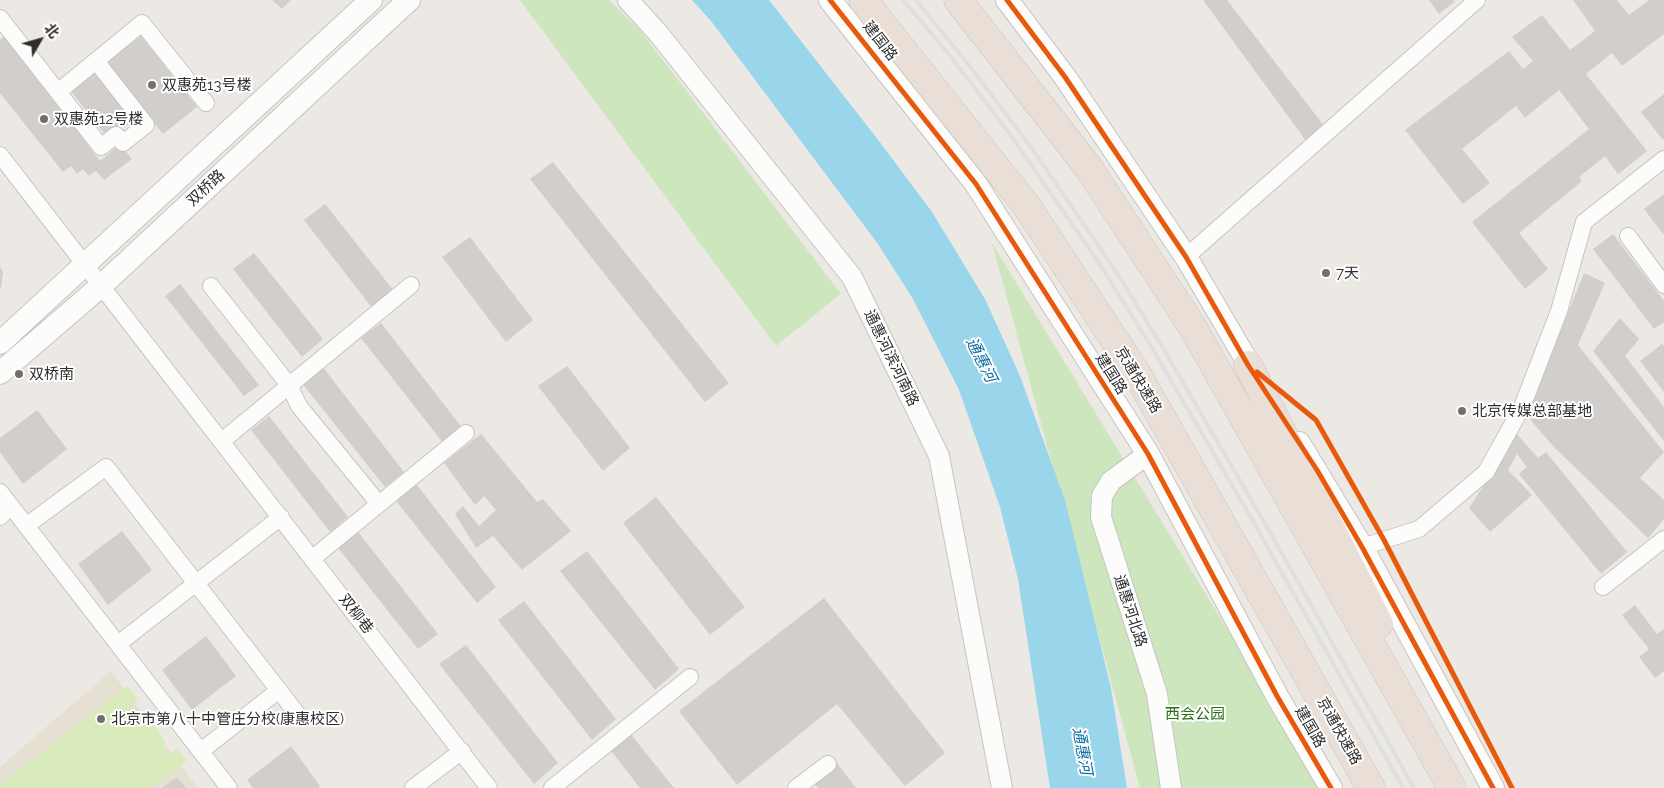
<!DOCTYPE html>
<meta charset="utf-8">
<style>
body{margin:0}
#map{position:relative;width:1664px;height:788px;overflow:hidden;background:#ece8e4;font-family:Raleway,"Noto Sans SC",sans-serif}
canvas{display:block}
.north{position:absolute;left:15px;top:15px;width:50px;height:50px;-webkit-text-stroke:4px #fff;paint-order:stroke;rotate:52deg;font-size:14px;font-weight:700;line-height:20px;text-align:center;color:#2e2e2e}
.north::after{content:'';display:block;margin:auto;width:18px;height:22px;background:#2e2e2e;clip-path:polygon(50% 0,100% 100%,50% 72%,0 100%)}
</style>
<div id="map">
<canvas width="1664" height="788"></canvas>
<div class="north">北</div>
</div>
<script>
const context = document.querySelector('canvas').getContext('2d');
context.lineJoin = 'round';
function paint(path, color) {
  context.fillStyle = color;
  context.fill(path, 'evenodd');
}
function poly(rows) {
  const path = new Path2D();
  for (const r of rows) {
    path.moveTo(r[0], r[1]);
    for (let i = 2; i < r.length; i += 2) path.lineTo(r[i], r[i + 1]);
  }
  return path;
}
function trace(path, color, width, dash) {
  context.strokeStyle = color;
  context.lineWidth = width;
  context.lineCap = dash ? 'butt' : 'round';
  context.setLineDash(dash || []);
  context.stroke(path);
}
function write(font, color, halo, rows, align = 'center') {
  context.font = font + ' Raleway,"Noto Sans SC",sans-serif';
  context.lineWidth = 4;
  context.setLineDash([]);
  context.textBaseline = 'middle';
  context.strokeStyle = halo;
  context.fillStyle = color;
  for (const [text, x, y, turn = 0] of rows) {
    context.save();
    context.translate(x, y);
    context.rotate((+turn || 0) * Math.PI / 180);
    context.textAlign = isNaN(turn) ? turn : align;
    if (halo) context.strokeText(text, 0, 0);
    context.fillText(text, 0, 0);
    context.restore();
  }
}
const education = poly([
 [111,671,198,788,0,788,0,767]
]);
const green = poly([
 [520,0,609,0,640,30,841,294,776,346],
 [992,243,1324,788,1140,788]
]);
const pitch = poly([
 [127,686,138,699,127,707,135,709,146,716,156,727,163,738,165,746,165,758,177,749,187,760,151,788,0,788,0,785]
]);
const water = poly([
 [692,0,769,0,879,141,932,212,985,299,1020,376,1065,500,1111,688,1127,788,1050,788,1018,579,1000,507,959,390,913,299,878,244,711,21]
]);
const building = poly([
 [272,0,291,0,282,9],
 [1203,0,1227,0,1325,127,1307,142],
 [1429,0,1454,0,1454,2,1439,14],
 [1573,0,1617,0,1629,15,1649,0,1664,0,1664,34,1622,66,1612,53,1586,74,1647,151,1618,174,1605,156,1579,177,1582,181,1519,233,1548,269,1525,289,1472,222,1589,129,1559,90,1525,118,1516,106,1462,149,1490,183,1463,204,1405,130,1509,51,1523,69,1533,61,1512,37,1542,15,1570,50,1595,31],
 [4,36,100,161,120,144,132,159,104,180,96,171,89,176,83,169,77,174,71,166,63,172,0,93,0,40],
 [141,36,197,107,163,134,106,63],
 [96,68,134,116,130,119,132,121,124,128,122,125,107,137,70,90],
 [1664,94,1664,139,1663,140,1641,112],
 [553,162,729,383,705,402,530,179],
 [1664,194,1664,235,1644,209],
 [325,204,394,291,373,309,304,220],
 [1613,234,1664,301,1664,322,1654,329,1593,249],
 [470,237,533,320,506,342,442,257],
 [254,253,323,339,302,357,233,269],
 [0,267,3,272,1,288,0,288],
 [1584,273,1605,283,1578,345,1664,452,1640,478,1664,500,1664,519,1648,538,1553,446,1528,417,1532,402],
 [180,284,259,385,244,396,165,296],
 [1620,318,1639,339,1625,356,1664,407,1664,441,1593,351],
 [381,323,463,429,444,444,361,338],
 [1662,344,1664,346,1664,392,1640,361],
 [322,366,404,472,385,487,301,382],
 [567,366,630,448,603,471,538,386],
 [37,410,67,449,23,484,0,452,0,438],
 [269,416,348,517,330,532,251,430],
 [481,434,537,502,543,499,571,531,522,570,493,536,476,548,455,514,463,506,479,526,496,510,484,496,475,505,444,463],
 [1517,434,1538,458,1546,452,1627,552,1601,574,1519,474,1527,467,1517,454,1508,470,1532,495,1490,532,1469,508],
 [414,481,496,587,477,603,393,497],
 [656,497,745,607,710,635,623,523],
 [355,528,438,634,418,649,335,544],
 [122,531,152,570,108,605,78,564],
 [587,551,679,669,655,690,560,571],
 [824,598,945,753,905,786,837,704,737,785,679,711],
 [524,601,616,719,592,740,498,620],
 [1635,605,1657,634,1664,629,1664,671,1655,678,1639,657,1649,649,1622,615],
 [206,636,236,676,192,710,162,670],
 [466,645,558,763,534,784,439,664],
 [629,732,674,788,640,788,609,748],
 [291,746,320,786,318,788,253,788,247,780],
 [837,763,856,788,818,788,812,781],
 [177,777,186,788,162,788]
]);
const minor = poly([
 [0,18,101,147,116,135,123,143,146,125,96,61],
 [58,92,142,23,206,103],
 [0,155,489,788],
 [1628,236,1664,285],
 [1186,257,1477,0],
 [211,286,289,385,299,406,379,504],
 [222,441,411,285],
 [0,492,229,788],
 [0,517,11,506],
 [26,526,106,467,298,715],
 [1362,547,1419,529,1486,472,1522,407,1559,311,1584,222,1664,159],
 [313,558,466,433],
 [1603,587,1664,539],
 [118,644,281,517],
 [201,751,279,690],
 [413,788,462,751],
 [552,788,690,677],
 [796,788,828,764]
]);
const tertiary = poly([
 [628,0,658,33,852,277,939,456,1002,788],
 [1148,454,1111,481,1102,496,1101,517,1157,694,1171,788]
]);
const secondary = poly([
 [830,0,976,184,1148,454,1277,696,1331,788],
 [1007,0,1065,77,1186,257,1257,378],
 [0,343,371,0],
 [0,373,101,286,409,0],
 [1299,443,1362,547,1493,788]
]);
const motorway = poly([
 [863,0,1026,205,1137,374,1371,788],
 [958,0,1088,167,1192,326,1452,788],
 [1248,365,1379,624]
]);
const rail = poly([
 [903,0,948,53,1011,136,1099,263,1155,353,1250,516,1403,788],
 [916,0,972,69,1033,150,1117,273,1163,348,1271,534,1414,788]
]);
const cycleway = poly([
 [830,0,976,184,1148,454,1277,696,1331,788],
 [1007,0,1065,77,1186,257,1248,365,1317,470,1362,547,1493,788],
 [1257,372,1316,420,1384,540,1512,788]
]);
const markers = [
 [152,85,5,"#706f6e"],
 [44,119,5,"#706f6e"],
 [1326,273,5,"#706f6e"],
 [19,374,5,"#706f6e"],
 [1462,411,5,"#706f6e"],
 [101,719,5,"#706f6e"]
];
const streetNames = [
 ["建国路",880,41,52],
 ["双桥路",206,188,-43],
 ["通惠河滨河南路",891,358,64],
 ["建国路",1111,374,58],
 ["京通快速路",1138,380,59],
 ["通惠河北路",1130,611,72],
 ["双柳巷",356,614,52],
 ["建国路",1310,727,60],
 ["京通快速路",1339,731,61]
];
const poiNames = [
 ["双惠苑13号楼",162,85],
 ["双惠苑12号楼",54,119],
 ["7天",1336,273],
 ["双桥南",29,374],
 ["北京传媒总部基地",1472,411],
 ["北京市第八十中管庄分校(康惠校区)",111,719]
];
const parkNames = [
 ["西会公园",1195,714]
];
const waterNames = [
 ["通惠河",981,360,63],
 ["通惠河",1082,751,80]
];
paint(education, '#e6e0d3');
paint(green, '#cee6be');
paint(pitch, '#d9eabb');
paint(water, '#99d6ec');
paint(building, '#d1cecb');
trace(minor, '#c5c4c5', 18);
trace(tertiary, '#c5c4c5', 22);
trace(secondary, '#c5c4c5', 24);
trace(motorway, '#c6c5c4', 29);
trace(minor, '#fcfcfb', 16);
trace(tertiary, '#fcfcfb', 20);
trace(secondary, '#fcfcfb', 22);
trace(motorway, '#eadfd6', 28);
trace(rail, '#dfdfe1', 4);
trace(cycleway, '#e8590c', 5);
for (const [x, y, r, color] of markers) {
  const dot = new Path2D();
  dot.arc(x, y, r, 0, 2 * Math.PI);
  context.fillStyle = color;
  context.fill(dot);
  trace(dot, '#fff', 2);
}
write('15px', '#2e2e2e', '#fff', streetNames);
write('15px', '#2e2e2e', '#fff', poiNames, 'left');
write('15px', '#2c6e1b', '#fff', parkNames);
write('italic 16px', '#0d6fa3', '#fff', waterNames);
</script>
